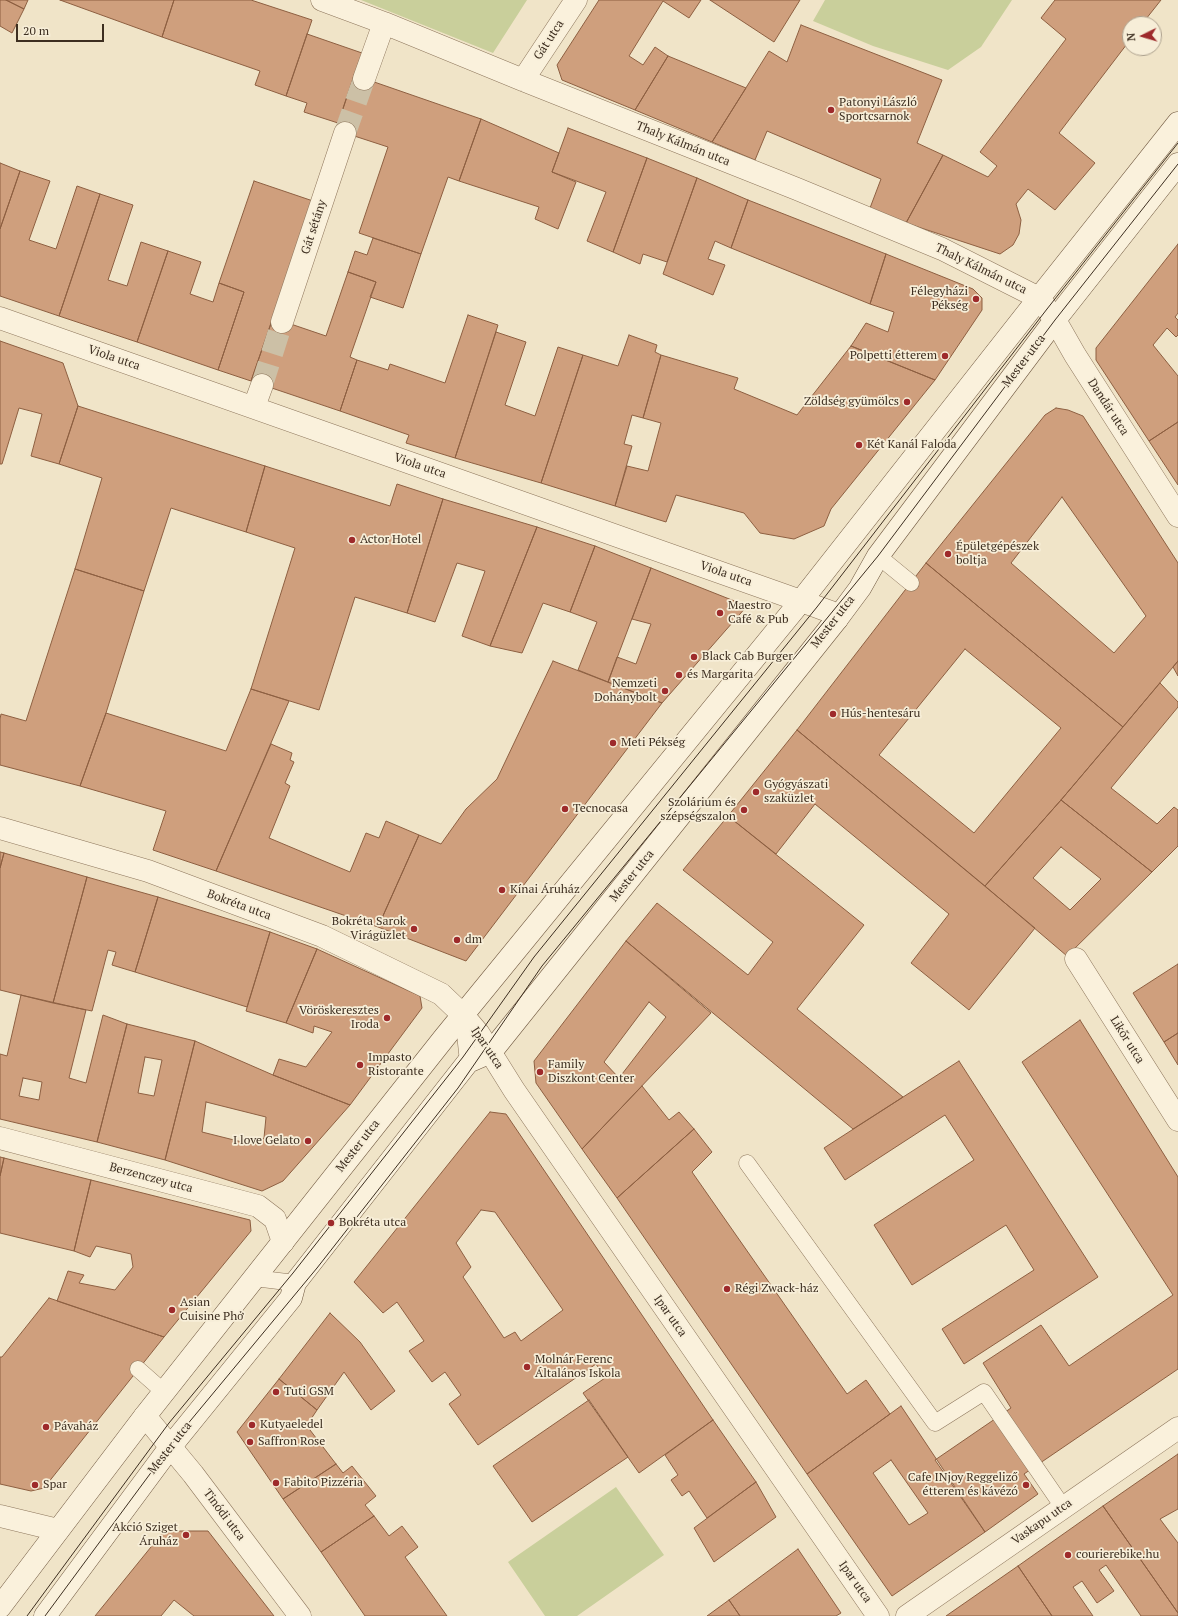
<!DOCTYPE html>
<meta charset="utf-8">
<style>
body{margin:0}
#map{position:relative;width:1178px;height:1616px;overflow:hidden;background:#f0e4c8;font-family:"PT Serif",serif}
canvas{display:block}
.north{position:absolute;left:1122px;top:16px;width:40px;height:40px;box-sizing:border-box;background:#f7eed8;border:1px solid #ada18e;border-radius:50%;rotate:265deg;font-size:11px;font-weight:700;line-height:16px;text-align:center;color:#3d2e20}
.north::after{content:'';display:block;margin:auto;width:14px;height:18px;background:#9e2a2b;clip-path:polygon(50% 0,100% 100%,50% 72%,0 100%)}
.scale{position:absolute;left:16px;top:24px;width:88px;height:18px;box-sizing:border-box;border:2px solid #3d2e20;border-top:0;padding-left:5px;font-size:12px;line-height:14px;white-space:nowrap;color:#3d2e20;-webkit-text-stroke:3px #f7eed8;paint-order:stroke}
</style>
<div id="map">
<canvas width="1178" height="1616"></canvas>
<div class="north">N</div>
<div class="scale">20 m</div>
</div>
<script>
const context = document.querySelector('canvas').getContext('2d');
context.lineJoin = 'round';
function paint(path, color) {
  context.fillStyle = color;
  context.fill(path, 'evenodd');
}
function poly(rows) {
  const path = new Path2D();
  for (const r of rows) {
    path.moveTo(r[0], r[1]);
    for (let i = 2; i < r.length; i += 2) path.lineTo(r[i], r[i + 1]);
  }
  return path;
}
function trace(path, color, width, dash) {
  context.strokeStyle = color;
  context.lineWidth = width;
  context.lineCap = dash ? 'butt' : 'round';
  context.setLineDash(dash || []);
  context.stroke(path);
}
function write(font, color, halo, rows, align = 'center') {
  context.font = font + ' "PT Serif",serif';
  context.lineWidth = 3.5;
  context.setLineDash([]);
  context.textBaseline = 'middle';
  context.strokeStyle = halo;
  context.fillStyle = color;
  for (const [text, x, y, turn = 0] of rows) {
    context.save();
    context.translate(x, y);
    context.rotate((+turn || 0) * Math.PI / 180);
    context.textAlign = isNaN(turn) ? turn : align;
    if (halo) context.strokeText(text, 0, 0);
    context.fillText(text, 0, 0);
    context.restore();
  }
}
const green = poly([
 [361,0,527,0,493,53],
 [825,0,1012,0,981,47,948,70,873,46,813,21],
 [616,1487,664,1555,577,1616,545,1616,508,1562]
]);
const building = poly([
 [0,0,6,0,24,9,12,33,0,26,0,0],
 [6,0,28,0,24,9,6,0],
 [60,0,174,0,162,37,60,0],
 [174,0,251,0,312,20,286,96,255,85,260,71,162,37,174,0],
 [599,0,701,0,689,18,663,1,629,56,643,65,655,47,668,56,635,110,562,80,557,65,599,0],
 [710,0,800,0,774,42,710,0],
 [1055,0,1161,0,1142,24,1130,24,1130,40,1059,133,1095,163,1055,210,1028,189,1016,204,1021,220,1019,234,1013,245,1000,254,906,223,943,155,988,177,997,166,980,152,1066,39,1041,18,1055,0],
 [801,25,942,80,917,143,943,155,906,223,870,208,881,179,767,131,755,160,712,142,769,51,787,62,801,25],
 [307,34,362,53,338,123,304,112,307,103,286,96,307,34],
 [668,56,746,88,712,142,635,110,668,56],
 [354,75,481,119,459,181,448,177,421,254,359,233,388,147,336,130,354,75],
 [481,119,559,153,552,172,576,182,558,229,535,219,539,207,459,181,481,119],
 [568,128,647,158,613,252,587,241,606,192,552,172,568,128],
 [647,158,697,178,667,262,643,254,640,264,613,252,647,158],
 [0,163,20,171,0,229,0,163],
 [20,171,50,181,29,240,56,249,77,186,100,194,59,316,0,296,0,229,20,171],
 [697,178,748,200,731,248,715,241,708,259,725,265,713,295,663,274,697,178],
 [254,181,313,201,251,381,218,370,244,292,219,283,254,181],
 [100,194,133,205,108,280,127,286,141,242,168,251,137,342,59,316,100,194],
 [748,200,886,254,870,304,731,248,748,200],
 [373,238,421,254,403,308,370,297,376,282,348,272,355,251,367,255,373,238],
 [1178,244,1178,313,1175,317,1178,320,1178,335,1176,337,1167,328,1153,345,1178,376,1178,422,1149,441,1096,360,1096,348,1178,244],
 [168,251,201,262,190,294,213,302,219,283,244,292,218,370,137,342,168,251],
 [886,254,973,289,982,298,982,310,935,380,851,346,866,323,888,332,894,312,870,304,886,254],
 [348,272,376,282,350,357,357,360,340,411,251,381,273,318,326,336,348,272],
 [468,315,498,325,455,458,406,443,409,435,340,411,357,360,388,370,390,364,445,383,468,315],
 [496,332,526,342,505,405,535,416,558,347,583,355,541,483,455,458,496,332],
 [629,335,657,345,655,352,661,355,643,418,632,415,624,444,632,446,615,506,541,483,583,355,618,366,629,335],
 [0,341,63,363,78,406,59,464,31,456,42,414,19,408,2,464,0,464,0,341],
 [851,346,935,380,831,509,824,526,794,539,760,533,744,513,676,495,666,522,615,506,627,466,648,471,661,423,643,418,661,355,738,378,734,389,797,415,851,346],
 [78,406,265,466,246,532,171,508,144,591,75,569,102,478,59,464,78,406],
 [1056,408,1068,410,1083,416,1178,563,1178,661,1123,727,926,563,1045,415,1056,408],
 [1062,497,1146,616,1114,653,1011,563,1062,497],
 [1178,422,1178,485,1149,441,1178,422],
 [265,466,390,506,397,484,443,499,407,613,355,597,319,710,251,689,295,548,246,532,265,466],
 [443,499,537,527,490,646,462,636,485,571,457,563,435,622,407,613,443,499],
 [537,527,595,546,570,612,543,603,522,653,490,646,537,527],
 [595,546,651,568,608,682,578,670,597,622,570,612,595,546],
 [926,563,1123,727,1061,800,985,886,797,730,926,563],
 [965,649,1061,728,974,833,879,755,965,649],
 [651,568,747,606,662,703,608,682,617,657,636,664,651,624,632,619,651,568],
 [75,569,144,591,106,713,80,786,0,765,0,719,1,714,26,721,75,569],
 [553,661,662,703,466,961,378,927,419,835,441,844,466,809,497,779,553,661],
 [1178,661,1178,676,1173,667,1178,661],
 [1160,683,1178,702,1178,707,1111,788,1157,824,1174,807,1178,810,1178,846,1152,872,1061,800,1160,683],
 [251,689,289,701,216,871,153,850,166,811,80,786,106,713,226,751,251,689],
 [797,730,1035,928,969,1010,911,963,949,914,815,804,776,854,728,816,797,730],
 [271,744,292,753,290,760,294,762,285,783,290,786,269,838,350,872,366,833,379,838,386,821,419,835,378,927,216,871,271,744],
 [1061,800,1152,872,1067,956,985,886,1061,800],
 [1061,847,1101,879,1070,910,1033,878,1061,847],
 [728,816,864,925,797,1009,903,1097,853,1129,626,941,657,903,748,975,773,942,683,870,728,816],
 [0,852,4,853,0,868,0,852],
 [4,853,87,877,53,1003,0,990,0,868,4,853],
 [87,877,158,897,135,972,112,965,116,952,108,950,92,1011,53,1003,87,877],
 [158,897,270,932,247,1007,135,972,158,897],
 [270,932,317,949,286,1023,246,1011,270,932],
 [626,941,711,1013,582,1149,536,1083,534,1061,626,941],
 [649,1002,666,1017,619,1078,604,1062,649,1002],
 [317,949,420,996,422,1008,350,1105,273,1075,279,1059,306,1067,332,1032,314,1026,313,1033,286,1023,317,949],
 [1178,964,1178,1033,1164,1042,1133,993,1178,964],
 [21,995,86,1010,69,1078,86,1083,103,1015,127,1024,97,1142,0,1119,0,1054,7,1056,21,995],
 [23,1078,42,1082,39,1100,19,1096,23,1078],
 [1080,1020,1178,1177,1178,1369,1024,1474,1038,1494,985,1532,935,1460,1011,1408,983,1363,1041,1325,1069,1366,1173,1295,1022,1062,1080,1020],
 [127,1024,195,1041,165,1160,97,1142,127,1024],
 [145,1057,162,1060,154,1096,138,1093,145,1057],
 [1178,1033,1178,1065,1164,1042,1178,1033],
 [195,1041,273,1075,350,1105,283,1181,262,1191,165,1160,195,1041],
 [206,1102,266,1117,264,1138,254,1145,202,1132,206,1102],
 [959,1061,1098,1277,964,1364,942,1329,1034,1270,1006,1225,912,1285,874,1225,974,1160,945,1115,845,1180,824,1148,959,1061],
 [642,1086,669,1120,679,1112,694,1129,617,1198,582,1149,642,1086],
 [490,1112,506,1114,713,1420,639,1473,583,1393,605,1378,596,1364,478,1445,449,1404,461,1395,445,1372,432,1382,409,1351,424,1341,397,1302,383,1313,354,1282,490,1112],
 [481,1210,495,1212,563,1310,521,1341,515,1332,504,1338,463,1277,471,1267,456,1243,481,1210],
 [694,1129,712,1152,692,1172,847,1394,866,1380,890,1414,807,1474,617,1198,694,1129],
 [0,1157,4,1158,0,1176,0,1157],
 [4,1158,91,1180,74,1251,0,1233,0,1176,4,1158],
 [91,1180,250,1220,251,1231,164,1337,57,1301,68,1271,84,1275,79,1283,115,1290,133,1267,131,1254,96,1246,90,1257,74,1251,91,1180],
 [49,1298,164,1337,44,1488,31,1491,0,1484,0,1357,2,1357,49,1298],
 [330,1313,360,1342,395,1391,371,1410,344,1372,317,1410,279,1379,330,1313],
 [279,1379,317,1410,309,1422,310,1430,336,1464,283,1499,237,1432,279,1379],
 [589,1400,628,1457,532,1522,493,1466,589,1400],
 [901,1406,985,1532,892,1596,807,1474,901,1406],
 [891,1460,928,1513,909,1525,873,1473,891,1460],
 [713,1420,756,1482,707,1518,689,1491,682,1496,671,1480,678,1475,665,1455,713,1420],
 [1178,1454,1178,1509,1160,1519,1178,1543,1178,1613,1103,1506,1178,1454],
 [336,1464,343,1473,352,1466,376,1496,365,1505,374,1516,321,1552,283,1499,336,1464],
 [756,1482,776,1517,714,1562,694,1528,756,1482],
 [1103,1506,1178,1613,1178,1616,1141,1616,1106,1565,1099,1570,1114,1591,1097,1603,1082,1581,1073,1587,1093,1616,1052,1616,1018,1566,1103,1506],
 [374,1516,389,1536,402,1526,418,1547,405,1557,447,1616,365,1616,321,1552,374,1516],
 [164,1531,208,1531,274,1616,194,1616,174,1600,161,1616,95,1616,164,1531],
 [798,1549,841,1613,836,1616,740,1616,729,1600,798,1549],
 [1018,1566,1052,1616,946,1616,1018,1566],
 [729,1600,740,1616,707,1616,729,1600]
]);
const streetTunnel = poly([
 [345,133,364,79],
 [262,385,282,322]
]);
const lane = poly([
 [878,556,911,583],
 [463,1015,468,1062],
 [747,1163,935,1423,984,1392,1063,1507],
 [254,1278,295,1283],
 [138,1369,164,1392]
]);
const street = poly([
 [322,0,384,23,523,80,797,189,942,249,1039,298,1055,320,1075,355,1178,516],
 [364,79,384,23],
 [523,80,576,0],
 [0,318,801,601,831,612,837,619],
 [282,322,345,133],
 [254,407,262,385],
 [0,828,148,871,322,936,441,994,463,1015,479,1034,514,1090,878,1616],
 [1076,959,1178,1120],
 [0,1138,258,1206,275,1219,283,1242],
 [145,1416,193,1474,300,1616],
 [0,1516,58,1530],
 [907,1616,1178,1428]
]);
const secondary = poly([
 [0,1607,145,1416,444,1038,801,601,1039,298,1178,123],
 [45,1616,171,1446,291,1298,295,1283,468,1062,491,1052,837,619,860,588,878,556,1055,320,1178,164]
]);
const tram = poly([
 [27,1616,169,1423,293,1273,463,1057,534,957,817,607,1047,309,1178,143],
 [45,1616,181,1432,317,1268,458,1088,542,966,878,556,1055,320,1178,164]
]);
const markers = [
 [831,110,4,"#9e2a2b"],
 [976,299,4,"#9e2a2b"],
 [945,356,4,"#9e2a2b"],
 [907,402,4,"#9e2a2b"],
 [859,445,4,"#9e2a2b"],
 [352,540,4,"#9e2a2b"],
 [948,554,4,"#9e2a2b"],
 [720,613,4,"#9e2a2b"],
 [694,657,4,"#9e2a2b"],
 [679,675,4,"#9e2a2b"],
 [665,691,4,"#9e2a2b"],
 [833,714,4,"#9e2a2b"],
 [613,743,4,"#9e2a2b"],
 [756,792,4,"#9e2a2b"],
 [565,809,4,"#9e2a2b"],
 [744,810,4,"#9e2a2b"],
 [502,890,4,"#9e2a2b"],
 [414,929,4,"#9e2a2b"],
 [457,940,4,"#9e2a2b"],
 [387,1018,4,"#9e2a2b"],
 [360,1065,4,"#9e2a2b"],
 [540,1072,4,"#9e2a2b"],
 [308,1141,4,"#9e2a2b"],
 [331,1223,4,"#9e2a2b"],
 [727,1289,4,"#9e2a2b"],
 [172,1310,4,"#9e2a2b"],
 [527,1367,4,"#9e2a2b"],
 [276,1392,4,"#9e2a2b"],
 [252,1425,4,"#9e2a2b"],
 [46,1427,4,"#9e2a2b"],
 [250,1442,4,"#9e2a2b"],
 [276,1483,4,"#9e2a2b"],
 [35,1485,4,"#9e2a2b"],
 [1026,1485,4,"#9e2a2b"],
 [186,1535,4,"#9e2a2b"],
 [1068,1555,4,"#9e2a2b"]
];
const streetNames = [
 ["Gát utca",549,40,-57],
 ["Thaly Kálmán utca",683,144,22],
 ["Gát sétány",314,227,-72],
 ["Thaly Kálmán utca",981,269,26],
 ["Viola utca",114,358,19],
 ["Mester utca",1024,361,-53],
 ["Dandár utca",1108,407,57],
 ["Viola utca",420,466,19],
 ["Viola utca",726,574,19],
 ["Mester utca",833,622,-52],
 ["Mester utca",632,876,-51],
 ["Bokréta utca",239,905,20],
 ["Likőr utca",1127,1040,58],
 ["Ipar utca",487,1048,56],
 ["Mester utca",358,1146,-52],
 ["Berzenczey utca",151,1178,15],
 ["Ipar utca",670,1316,55],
 ["Mester utca",170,1448,-52],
 ["Tinódi utca",224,1515,53],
 ["Vaskapu utca",1042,1522,-35],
 ["Ipar utca",855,1582,55]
];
const poiNames = [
 ["Patonyi László",839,103],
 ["Sportcsarnok",839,117],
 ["Félegyházi",968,292,"right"],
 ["Pékség",968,306,"right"],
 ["Polpetti étterem",937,356,"right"],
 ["Zöldség gyümölcs",899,402,"right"],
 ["Két Kanál Faloda",867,445],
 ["Actor Hotel",360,540],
 ["Épületgépészek",956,547],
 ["boltja",956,561],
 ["Maestro",728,606],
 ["Café & Pub",728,620],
 ["Black Cab Burger",702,657],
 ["és Margarita",687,675],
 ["Nemzeti",657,684,"right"],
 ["Dohánybolt",657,698,"right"],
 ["Hús-hentesáru",841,714],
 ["Meti Pékség",621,743],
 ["Gyógyászati",764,785],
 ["szaküzlet",764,799],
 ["Szolárium és",736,803,"right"],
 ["szépségszalon",736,817,"right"],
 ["Tecnocasa",573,809],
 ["Kínai Áruház",510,890],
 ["Bokréta Sarok",406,922,"right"],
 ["Virágüzlet",406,936,"right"],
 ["dm",465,940],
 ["Vöröskeresztes",379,1011,"right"],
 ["Iroda",379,1025,"right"],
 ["Impasto",368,1058],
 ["Ristorante",368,1072],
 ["Family",548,1065],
 ["Diszkont Center",548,1079],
 ["I love Gelato",300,1141,"right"],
 ["Bokréta utca",339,1223],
 ["Régi Zwack-ház",735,1289],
 ["Asian",180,1303],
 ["Cuisine Phở",180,1317],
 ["Molnár Ferenc",535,1360],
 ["Általános Iskola",535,1374],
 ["Tuti GSM",284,1392],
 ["Kutyaeledel",260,1425],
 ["Pávaház",54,1427],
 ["Saffron Rose",258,1442],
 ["Cafe INjoy Reggeliző",1018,1478,"right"],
 ["étterem és kávézó",1018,1492,"right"],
 ["Fabito Pizzéria",284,1483],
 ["Spar",43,1485],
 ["Akció Sziget",178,1528,"right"],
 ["Áruház",178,1542,"right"],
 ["courierebike.hu",1076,1555]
];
paint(green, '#c9cf9b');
paint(building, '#cf9f7d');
trace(building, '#8d5f41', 1);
trace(streetTunnel, '#ccc0a6', 22, [22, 11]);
trace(lane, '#8d765c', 17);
trace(street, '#8d765c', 23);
trace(secondary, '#6f573f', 23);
trace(lane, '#faf1dc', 16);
trace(street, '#faf1dc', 22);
trace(secondary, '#faf1dc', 22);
trace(tram, '#3d2e20', 1);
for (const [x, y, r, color] of markers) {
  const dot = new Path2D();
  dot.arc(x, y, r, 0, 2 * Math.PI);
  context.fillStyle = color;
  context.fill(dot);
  trace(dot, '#f7eed8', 1.5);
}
write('12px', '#3d2e20', '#f7eed8', streetNames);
write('12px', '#3d2e20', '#f7eed8', poiNames, 'left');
</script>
